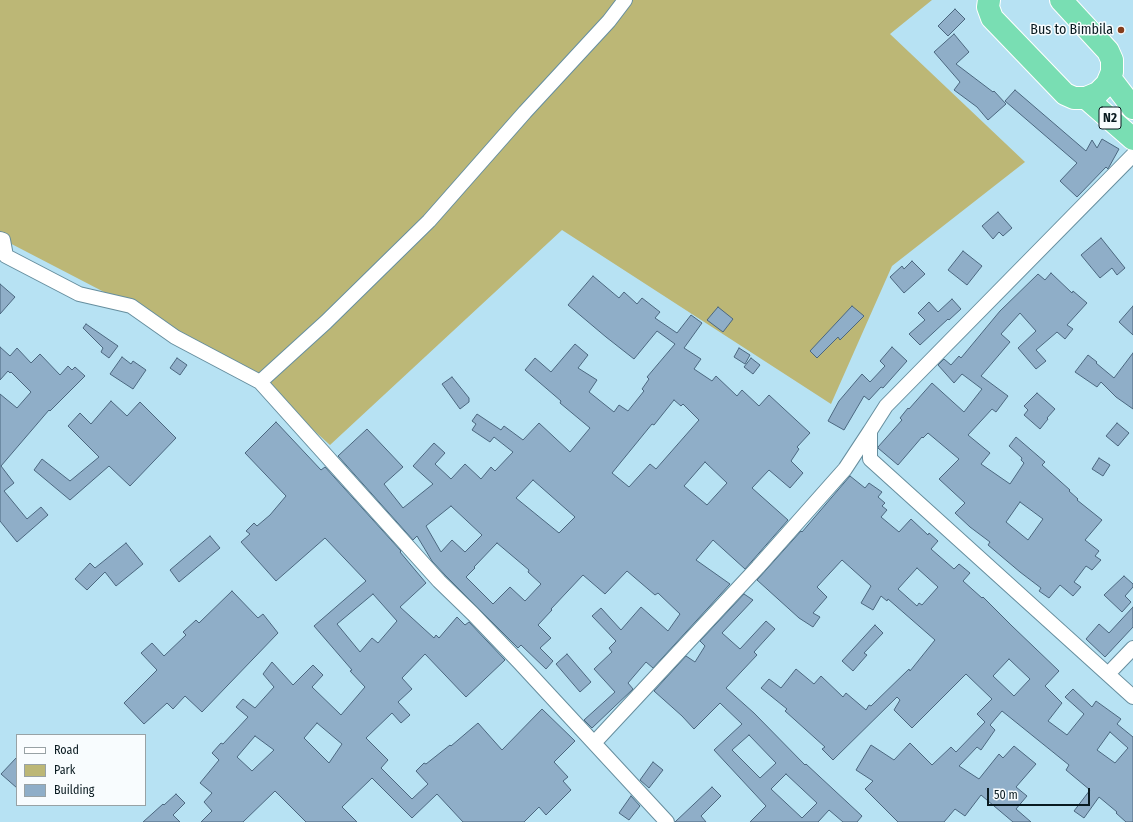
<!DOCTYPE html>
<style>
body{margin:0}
#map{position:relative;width:1133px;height:822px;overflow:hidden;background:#b7e2f3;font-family:"Fira Sans Condensed",sans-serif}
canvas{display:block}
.legend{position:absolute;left:16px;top:734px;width:130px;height:72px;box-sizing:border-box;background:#f8fcfe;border:1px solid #98a2a5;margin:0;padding:5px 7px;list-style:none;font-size:12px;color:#091a20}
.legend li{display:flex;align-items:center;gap:8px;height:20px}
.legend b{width:20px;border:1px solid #98a2a5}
.scale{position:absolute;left:987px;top:788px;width:103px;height:18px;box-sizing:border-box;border:2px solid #091a20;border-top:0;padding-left:5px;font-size:12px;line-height:14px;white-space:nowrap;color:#091a20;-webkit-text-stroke:3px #f8fcfe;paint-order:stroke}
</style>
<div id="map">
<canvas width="1133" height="822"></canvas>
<ul class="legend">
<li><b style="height:5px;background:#fff"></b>Road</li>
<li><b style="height:11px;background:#bcb776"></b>Park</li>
<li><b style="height:11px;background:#8faec8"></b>Building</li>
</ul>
<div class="scale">50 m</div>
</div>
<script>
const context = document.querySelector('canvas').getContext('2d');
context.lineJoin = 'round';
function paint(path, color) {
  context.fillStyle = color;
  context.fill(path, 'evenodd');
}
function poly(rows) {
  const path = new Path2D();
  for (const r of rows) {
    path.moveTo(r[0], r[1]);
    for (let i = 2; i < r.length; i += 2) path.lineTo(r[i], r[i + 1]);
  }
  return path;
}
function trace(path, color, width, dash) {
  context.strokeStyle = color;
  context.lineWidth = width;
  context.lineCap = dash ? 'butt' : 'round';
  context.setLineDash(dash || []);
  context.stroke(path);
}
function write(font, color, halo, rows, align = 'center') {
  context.font = font + ' "Fira Sans Condensed",sans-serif';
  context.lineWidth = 3;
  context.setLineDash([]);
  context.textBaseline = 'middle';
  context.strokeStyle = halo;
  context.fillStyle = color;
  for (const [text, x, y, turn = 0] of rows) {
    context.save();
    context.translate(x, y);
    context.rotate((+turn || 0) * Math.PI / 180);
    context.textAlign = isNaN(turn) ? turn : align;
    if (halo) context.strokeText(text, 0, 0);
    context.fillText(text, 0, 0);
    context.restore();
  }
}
const green = poly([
 [0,0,932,0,890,34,1025,162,892,266,831,404,562,230,330,445,260,382,131,306,0,238]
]);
const building = poly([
 [955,9,965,19,948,36,938,26,955,9],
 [954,34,969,52,956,64,993,92,994,91,1006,104,988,120,977,107,954,90,960,82,934,52,954,34],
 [1015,90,1086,151,1092,140,1097,148,1102,139,1119,149,1109,167,1108,169,1106,167,1077,197,1060,181,1077,163,1005,101,1015,90],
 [998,212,1012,228,1003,236,999,232,993,239,982,226,998,212],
 [1101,238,1125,268,1117,275,1112,268,1100,278,1081,255,1101,238],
 [963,251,982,266,967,285,948,270,963,251],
 [912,261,925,274,904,293,890,277,902,266,904,269,912,261],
 [1051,273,1072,293,1073,291,1087,303,1067,325,1073,329,1065,339,1057,332,1036,350,1046,361,1036,369,1018,348,1036,331,1020,313,1001,334,1010,342,981,376,1008,396,996,412,992,409,968,435,990,453,981,464,1010,484,1024,463,1021,460,1022,458,1009,446,1016,437,1045,462,1042,465,1070,490,1069,491,1078,499,1077,500,1102,520,1085,540,1099,551,1095,556,1101,560,1092,570,1086,566,1074,582,1081,587,1073,596,1060,585,1049,598,1039,591,1041,588,1020,572,988,545,990,542,970,527,955,513,965,503,939,479,959,459,928,433,923,438,922,437,898,465,878,448,878,447,902,420,900,418,908,408,909,409,932,383,964,412,982,389,962,374,954,383,938,365,944,359,951,365,959,356,961,358,1000,311,1038,274,1045,280,1051,273],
 [1020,502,1043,519,1028,540,1006,522,1020,502],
 [593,276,619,298,624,292,637,304,642,298,660,312,655,318,677,333,691,315,702,323,684,348,701,359,694,369,712,381,716,376,737,396,742,390,759,406,769,395,810,433,797,447,799,449,791,461,803,473,790,488,769,470,752,488,788,520,745,569,713,540,696,560,730,584,653,668,646,662,628,683,633,689,592,728,584,720,615,692,594,669,612,652,609,648,616,641,592,616,601,608,621,630,641,607,668,631,680,614,658,593,655,595,627,571,605,594,583,575,551,609,552,610,538,625,551,638,540,648,553,661,546,669,521,645,518,648,445,575,432,561,417,536,413,540,338,456,367,429,403,467,384,484,403,508,433,484,413,466,434,443,445,453,435,464,451,479,465,464,481,479,491,467,495,471,513,452,494,437,490,442,472,430,476,424,472,421,477,414,501,430,504,426,523,440,539,423,570,452,590,428,560,403,561,401,525,370,535,358,551,372,575,344,588,355,578,368,597,380,589,392,614,412,619,405,628,411,644,391,642,389,649,379,647,377,675,344,657,331,634,359,606,337,568,305,593,276],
 [674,400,681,406,683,404,699,420,656,469,650,464,629,487,612,473,652,424,654,425,674,400],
 [705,462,727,483,707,505,684,486,705,462],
 [533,480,575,517,559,533,516,498,533,480],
 [451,506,482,535,465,552,452,540,441,552,426,526,451,506],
 [497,543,529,570,528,572,541,584,525,601,510,587,493,604,466,577,475,568,474,567,497,543],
 [0,284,15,297,0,314,0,284],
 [952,299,961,309,949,320,948,319,920,345,909,334,925,320,918,313,929,302,938,312,952,299],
 [852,306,864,316,840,340,838,337,817,358,810,351,852,306],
 [1133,306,1133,335,1119,322,1133,306],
 [718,307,733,319,723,332,707,320,718,307],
 [86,324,118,346,109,358,101,352,103,348,83,328,86,324],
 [0,347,10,356,17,348,31,363,40,354,60,375,68,366,72,370,75,367,85,376,50,411,49,410,1,466,14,483,4,491,27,519,41,507,48,515,17,542,0,521,0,394,17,408,31,392,11,372,10,373,8,371,0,380,0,347],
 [892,347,907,361,883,388,881,387,869,400,864,396,844,430,828,421,839,401,862,374,870,382,885,366,880,361,892,347],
 [739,348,750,355,745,364,734,357,739,348],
 [1133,353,1133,409,1116,397,1101,382,1097,387,1075,372,1088,355,1097,362,1096,363,1114,378,1133,353],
 [122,357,131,364,133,361,146,370,133,389,110,374,122,357],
 [177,358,187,365,180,375,170,368,177,358],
 [751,358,760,365,753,374,744,367,751,358],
 [452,377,469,398,469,402,460,409,442,384,452,377],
 [1037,393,1055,409,1047,418,1048,419,1040,429,1024,415,1028,410,1024,406,1037,393],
 [111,401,127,416,140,402,176,438,130,486,109,466,70,500,34,470,42,459,70,481,99,457,68,426,80,413,91,424,111,401],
 [276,422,321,470,325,467,401,551,400,552,426,583,400,607,434,638,436,635,439,638,457,617,465,625,469,622,505,660,466,697,425,654,402,678,412,689,398,702,410,715,401,723,392,713,366,738,388,760,381,768,412,799,428,784,416,771,424,763,426,764,450,745,451,746,478,723,502,750,542,709,575,741,554,762,568,777,563,781,571,790,546,815,539,807,524,822,463,822,437,794,412,818,372,778,342,807,357,822,306,822,275,791,243,822,201,822,212,811,204,802,212,793,200,783,219,760,212,753,221,743,223,744,248,717,236,707,243,699,255,708,274,687,263,674,272,662,293,685,313,665,323,675,312,687,341,715,365,687,350,671,352,670,314,626,366,581,325,538,276,581,241,542,250,534,246,531,254,523,257,526,270,515,286,496,245,453,276,422],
 [373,594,397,621,378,643,372,638,360,652,337,624,373,594],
 [317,723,342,744,329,763,304,738,317,723],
 [255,736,274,750,252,771,237,757,255,736],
 [1117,423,1129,433,1118,446,1106,436,1117,423],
 [1099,458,1110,465,1103,476,1092,469,1099,458],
 [850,476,865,488,869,483,882,492,878,497,885,503,882,506,887,510,881,517,899,532,911,519,928,535,929,533,938,541,931,549,954,569,959,564,970,573,963,581,982,598,983,597,1012,626,1059,671,1045,686,1062,703,1048,721,1067,735,1084,714,1065,697,1073,689,1092,707,1096,701,1121,719,1117,724,1133,737,1133,822,1126,822,1116,813,1117,812,1099,797,1084,818,1074,811,1090,790,1066,770,1069,765,1002,711,990,725,995,730,981,750,977,747,959,766,979,779,999,754,1003,758,1014,746,1036,764,1016,787,1027,796,1016,809,1031,822,1013,822,981,795,965,816,955,809,944,822,898,822,865,789,873,781,856,770,871,745,894,760,910,743,932,765,951,747,956,752,985,722,977,714,992,699,966,674,912,728,894,710,900,700,897,697,833,760,822,749,825,747,785,711,787,709,761,688,769,679,781,688,796,669,814,684,821,676,843,697,846,693,866,710,869,705,871,706,909,669,910,671,935,640,888,599,887,601,881,596,873,610,861,603,871,586,842,560,817,587,827,597,813,613,820,617,813,627,799,618,757,580,801,531,802,532,850,476],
 [917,568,938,587,922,605,919,603,917,606,898,589,917,568],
 [1009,659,1030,679,1014,696,993,676,1009,659],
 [1110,732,1128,748,1115,763,1097,750,1110,732],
 [210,536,220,548,179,582,170,570,210,536],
 [126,543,143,564,116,586,105,572,87,590,75,579,90,563,95,568,126,543],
 [1124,576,1133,584,1133,587,1125,596,1131,602,1122,612,1104,595,1124,576],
 [232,591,258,618,263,614,278,633,202,712,185,696,173,709,167,703,144,724,124,703,157,670,141,653,152,643,164,656,186,635,183,632,196,620,199,623,232,591],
 [744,594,753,600,722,633,740,649,766,621,775,629,754,652,757,655,726,688,754,713,805,765,806,764,862,816,857,822,843,822,829,810,818,822,750,822,766,806,714,750,742,724,720,703,694,729,682,716,654,691,686,656,695,662,705,646,700,641,744,594],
 [749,735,776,763,760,778,732,750,749,735],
 [786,774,817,803,802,818,771,789,786,774],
 [1133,607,1133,627,1105,657,1086,639,1099,624,1109,633,1133,607],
 [875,625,883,633,864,653,867,655,853,671,842,661,875,625],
 [567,654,591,682,580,692,556,664,567,654],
 [17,757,17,788,1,774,17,757],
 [653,762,663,770,649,788,640,780,653,762],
 [712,787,721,796,701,816,706,822,675,822,712,787],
 [176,794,185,803,173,815,180,822,143,822,163,804,164,805,176,794],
 [631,796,640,806,629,820,619,813,631,796]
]);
const street = poly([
 [1133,155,886,406,870,431,870,459,1133,697],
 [0,239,3,240,6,256,79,294,131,306,175,337,260,382,439,581,473,614,519,662,667,822],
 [260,382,326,322,429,221,525,112,609,21,625,0],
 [1108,674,1133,648],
 [594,743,758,567,845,469,870,431]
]);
const highway = poly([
 [989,0,988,7,992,18,1065,94,1074,98,1086,98,1098,93,1107,84,1112,72,1112,60,1108,51,1061,0],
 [1110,78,1133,108],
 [1086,98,1133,139]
]);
const markers = [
 [1121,30,4,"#853e1c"]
];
const shields = [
 [1110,118,22]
];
const shieldNames = [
 ["N2",1110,118]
];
const poiNames = [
 ["Bus to Bimbila",1113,30]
];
paint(green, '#bcb776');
paint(building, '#8faec8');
trace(building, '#4b677f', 1);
trace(street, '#668e9e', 16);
trace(highway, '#fff', 24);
trace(street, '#fff', 14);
trace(highway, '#79deb3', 22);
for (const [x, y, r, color] of markers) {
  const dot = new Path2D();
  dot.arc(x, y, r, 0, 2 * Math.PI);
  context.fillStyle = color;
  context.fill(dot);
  trace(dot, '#f8fcfe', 1.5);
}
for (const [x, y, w] of shields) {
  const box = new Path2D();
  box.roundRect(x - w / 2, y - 11, w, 22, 3);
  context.fillStyle = '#f8fcfe';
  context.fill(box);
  trace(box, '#091a20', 1);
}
write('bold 13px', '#091a20', null, shieldNames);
write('14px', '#091a20', '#f8fcfe', poiNames, 'right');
</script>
